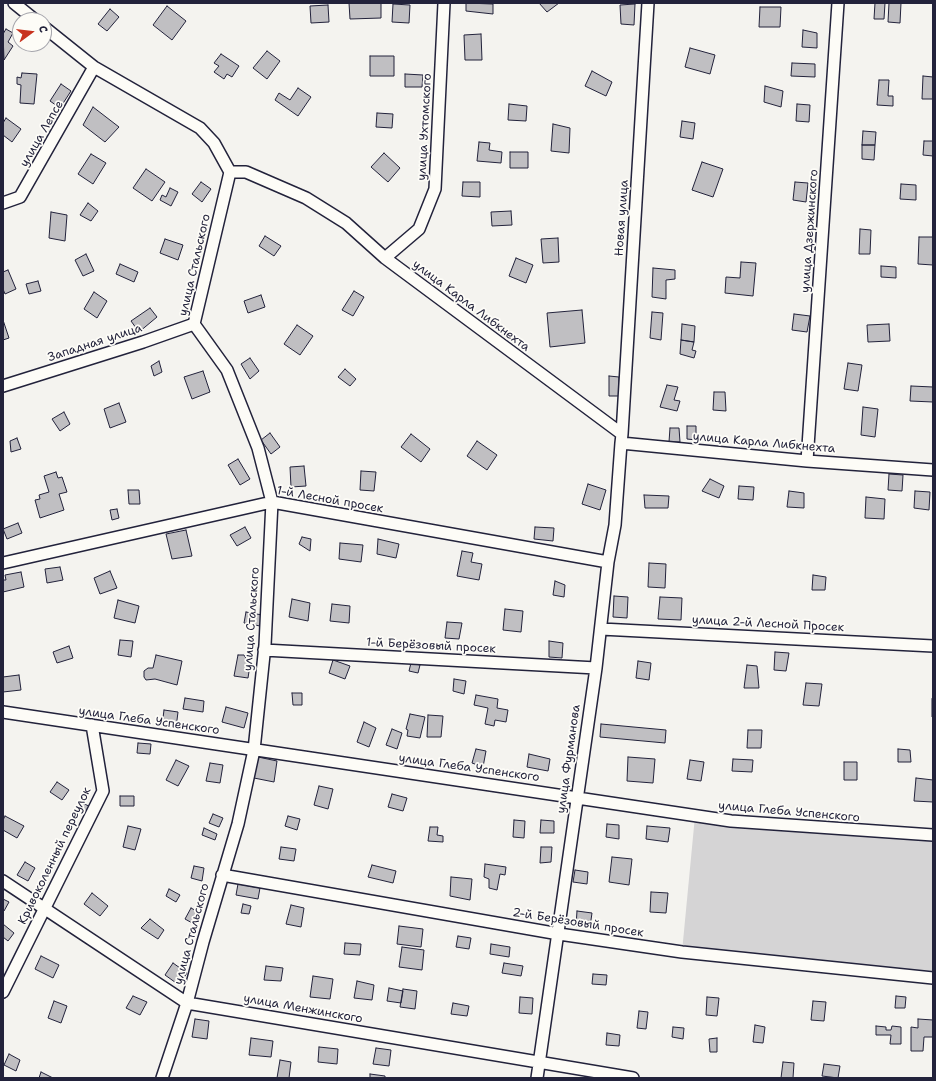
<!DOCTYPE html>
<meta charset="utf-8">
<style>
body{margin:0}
#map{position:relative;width:936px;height:1081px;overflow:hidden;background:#f4f3ef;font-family:"Shantell Sans",sans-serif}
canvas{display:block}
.frame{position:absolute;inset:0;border:4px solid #22223b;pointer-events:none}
.north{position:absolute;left:12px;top:12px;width:40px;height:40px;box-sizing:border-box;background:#fdfcf7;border:1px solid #a5a5ac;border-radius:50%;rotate:75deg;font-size:11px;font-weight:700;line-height:16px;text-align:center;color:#22223b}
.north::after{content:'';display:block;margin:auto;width:14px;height:18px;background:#c8321e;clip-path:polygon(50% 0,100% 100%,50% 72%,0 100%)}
</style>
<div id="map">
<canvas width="936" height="1081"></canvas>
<div class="frame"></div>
<div class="north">С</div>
</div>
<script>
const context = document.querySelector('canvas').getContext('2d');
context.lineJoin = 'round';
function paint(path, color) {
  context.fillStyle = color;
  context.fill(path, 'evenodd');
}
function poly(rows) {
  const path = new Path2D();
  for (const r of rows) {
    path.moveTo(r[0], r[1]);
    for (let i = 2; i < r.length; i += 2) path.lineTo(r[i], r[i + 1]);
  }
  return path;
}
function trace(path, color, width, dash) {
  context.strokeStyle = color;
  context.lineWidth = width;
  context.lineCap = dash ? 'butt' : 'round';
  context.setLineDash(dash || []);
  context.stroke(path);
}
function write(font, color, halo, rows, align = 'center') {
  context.font = font + ' "Shantell Sans",sans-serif';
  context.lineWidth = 3.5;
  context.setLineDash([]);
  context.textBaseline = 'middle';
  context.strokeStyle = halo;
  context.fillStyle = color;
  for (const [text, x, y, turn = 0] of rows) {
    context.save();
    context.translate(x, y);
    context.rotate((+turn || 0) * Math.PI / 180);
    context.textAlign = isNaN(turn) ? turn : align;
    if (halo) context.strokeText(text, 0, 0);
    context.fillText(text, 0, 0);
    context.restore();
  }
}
const green = poly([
 [695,816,933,835,933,978,682,952]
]);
const building = poly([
 [349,3,381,3,381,18,350,19,349,3],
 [466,3,493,4,493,14,466,11,466,3],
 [539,3,559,3,547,12,539,3],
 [875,3,885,3,884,19,874,19,875,3],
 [889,3,901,3,900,23,888,22,889,3],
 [393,4,410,5,409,23,392,22,393,4],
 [635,4,634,25,621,24,620,5,635,4],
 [328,5,329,22,311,23,310,6,328,5],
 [167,6,186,21,172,40,153,25,167,6],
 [760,7,781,7,780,27,759,27,760,7],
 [110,9,119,17,107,31,98,24,110,9],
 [6,29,13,33,8,42,13,46,4,60,3,34,6,29],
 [803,30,817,33,817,48,802,47,803,30],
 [481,34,482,60,465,60,464,35,481,34],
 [690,48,715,55,710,74,685,67,690,48],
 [267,51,280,61,267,79,253,68,267,51],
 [221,54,239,66,232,77,227,74,224,79,214,72,219,66,214,63,221,54],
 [370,56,394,56,394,76,370,76,370,56],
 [792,63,815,64,815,77,791,76,792,63],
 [592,71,612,82,606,96,585,86,592,71],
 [22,73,37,74,34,104,20,103,21,85,17,84,17,77,21,78,22,73],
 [405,74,423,75,422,87,405,87,405,74],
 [923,76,933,77,933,99,922,99,923,76],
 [879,80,889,80,888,96,893,96,893,106,877,105,879,80],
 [61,84,71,91,60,108,50,101,61,84],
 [765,86,783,91,781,107,764,102,765,86],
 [298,88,311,97,298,116,275,100,279,93,290,100,298,88],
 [509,104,527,106,526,121,508,120,509,104],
 [797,104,810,105,809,122,796,121,797,104],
 [93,107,119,127,105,142,83,125,93,107],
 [377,113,393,114,392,128,376,127,377,113],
 [6,118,21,129,12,142,3,135,3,123,6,118],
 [682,121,695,123,693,139,680,137,682,121],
 [553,124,570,128,569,153,551,151,553,124],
 [863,131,876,132,875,145,862,145,863,131],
 [924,141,933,141,933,156,923,155,924,141],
 [479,142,490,143,489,150,502,152,501,163,477,161,479,142],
 [862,145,875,145,874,160,862,159,862,145],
 [510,152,528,152,528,168,510,168,510,152],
 [384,153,400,168,388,182,371,167,384,153],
 [91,154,106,163,93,184,78,174,91,154],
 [702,162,723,169,713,197,692,190,702,162],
 [146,169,165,182,152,201,133,188,146,169],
 [201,182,211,189,202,202,192,194,201,182],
 [463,182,480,182,480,197,462,196,463,182],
 [795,182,808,183,806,202,793,200,795,182],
 [901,184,916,185,916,200,900,199,901,184],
 [170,188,178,192,171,206,160,200,162,195,166,197,170,188],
 [88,203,98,211,91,221,80,215,88,203],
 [511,211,512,225,492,226,491,212,511,211],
 [51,212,67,215,65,241,49,238,51,212],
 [860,229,871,230,870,254,859,254,860,229],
 [265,236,281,246,274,256,259,246,265,236],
 [919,237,933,237,933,265,918,264,919,237],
 [558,238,559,262,543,263,541,239,558,238],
 [165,239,183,245,178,260,160,253,165,239],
 [86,254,94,271,83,276,75,260,86,254],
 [516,258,533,265,526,283,509,276,516,258],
 [741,262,756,263,753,296,725,293,726,277,740,278,741,262],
 [120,264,138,272,134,282,116,274,120,264],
 [881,266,896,267,896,278,881,277,881,266],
 [653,268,675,270,675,279,666,280,666,299,652,297,653,268],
 [8,270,16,289,5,294,3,289,3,272,8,270],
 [38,281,41,291,29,294,26,284,38,281],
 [354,291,364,297,353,316,342,310,354,291],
 [94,292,107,301,97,318,84,309,94,292],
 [261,295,265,307,248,313,244,301,261,295],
 [150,308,157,317,139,332,131,321,150,308],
 [582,310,585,343,550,347,547,313,582,310],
 [652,312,663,313,661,340,650,338,652,312],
 [794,314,810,316,807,332,792,330,794,314],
 [3,320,9,338,3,340,3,320],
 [682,324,695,326,694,342,681,340,682,324],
 [889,324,890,341,868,342,867,325,889,324],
 [297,325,313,336,300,355,284,344,297,325],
 [681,340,694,342,692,350,696,351,694,358,680,354,681,340],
 [250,358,259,371,250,379,241,364,250,358],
 [159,361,162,372,154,376,151,366,159,361],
 [848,363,862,365,858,391,844,389,848,363],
 [345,369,356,379,350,386,338,377,345,369],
 [203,371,210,392,192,399,184,377,203,371],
 [609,376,619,377,619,396,609,396,609,376],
 [667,385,678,387,674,400,680,401,677,411,660,407,667,385],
 [911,386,933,387,933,402,910,401,911,386],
 [714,392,725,392,726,411,713,410,714,392],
 [119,403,126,422,110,428,104,409,119,403],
 [863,407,878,409,875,437,861,435,863,407],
 [64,412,70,424,60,431,52,419,64,412],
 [687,426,696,426,696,440,687,439,687,426],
 [670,428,679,428,680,442,669,442,670,428],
 [270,433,280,447,271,454,261,440,270,433],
 [411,434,430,449,421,462,401,447,411,434],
 [17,438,21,449,11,452,10,441,17,438],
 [477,441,497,455,487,470,467,456,477,441],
 [238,459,250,479,240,485,228,465,238,459],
 [304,466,306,486,291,487,290,467,304,466],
 [361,471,376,472,374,491,360,490,361,471],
 [56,472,58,478,62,477,67,492,59,494,64,510,40,518,35,500,40,499,39,495,49,492,44,476,56,472],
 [889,474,903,475,902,491,888,490,889,474],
 [710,479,724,486,719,498,702,491,710,479],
 [588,484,606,490,600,510,582,504,588,484],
 [739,486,754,487,753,500,738,499,739,486],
 [128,490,139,490,140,504,129,504,128,490],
 [789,491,804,493,804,508,787,507,789,491],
 [915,491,930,492,929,510,914,508,915,491],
 [644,495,669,496,668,508,645,508,644,495],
 [866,497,885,499,884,519,865,518,866,497],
 [117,509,119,518,112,520,110,510,117,509],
 [18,523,22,533,7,539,3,529,18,523],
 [245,527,251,538,237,546,230,535,245,527],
 [535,527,554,528,553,541,534,539,535,527],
 [186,530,192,556,172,559,166,534,186,530],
 [302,537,311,539,310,551,299,544,302,537],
 [378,539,399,544,396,558,377,554,378,539],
 [340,543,363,545,361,562,339,559,340,543],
 [462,551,473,553,471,562,482,564,479,580,457,576,462,551],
 [649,563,666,564,665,588,648,587,649,563],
 [60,567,63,580,47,583,45,569,60,567],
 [110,571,117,588,100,594,94,578,110,571],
 [21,572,24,587,3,592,3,580,6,580,5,575,21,572],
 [813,575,826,577,825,590,812,590,813,575],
 [555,581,565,585,564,597,553,595,555,581],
 [614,596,628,597,627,618,613,617,614,596],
 [660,597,682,598,681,620,658,619,660,597],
 [292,599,310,603,308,621,289,617,292,599],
 [118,600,139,606,135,623,114,618,118,600],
 [332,604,350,606,349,623,330,621,332,604],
 [505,609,523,611,521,632,503,630,505,609],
 [246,612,262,615,260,626,244,623,246,612],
 [447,622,462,623,459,639,445,638,447,622],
 [120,640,133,641,131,657,118,655,120,640],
 [549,641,563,643,562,658,549,657,549,641],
 [69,646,73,658,57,663,53,652,69,646],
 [775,652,789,653,786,671,774,670,775,652],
 [156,655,182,661,177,685,155,679,146,680,144,677,144,671,148,668,153,668,156,655],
 [238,655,244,655,250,665,248,678,234,676,238,655],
 [333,660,350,666,345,679,329,673,333,660],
 [638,661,651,663,649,680,636,678,638,661],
 [411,663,420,665,418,673,409,671,411,663],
 [747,665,757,666,759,688,744,688,747,665],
 [19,675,21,690,3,692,3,677,19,675],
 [454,679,466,681,464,694,453,691,454,679],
 [806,683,822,684,819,706,803,705,806,683],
 [292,693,302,693,302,705,293,705,292,693],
 [476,695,498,699,497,708,508,710,506,722,495,720,494,726,485,724,488,708,474,705,476,695],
 [185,698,204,701,203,712,183,709,185,698],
 [932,699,933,700,933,717,932,717,932,699],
 [226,707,248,713,244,728,222,722,226,707],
 [164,710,178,712,176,728,162,726,164,710],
 [410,714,425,717,420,738,407,736,408,730,406,729,410,714],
 [428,715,443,716,441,737,427,737,428,715],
 [364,722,376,728,369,747,357,742,364,722],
 [601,724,666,730,665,743,600,737,601,724],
 [392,729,402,733,397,749,386,745,392,729],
 [748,730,762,730,761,748,747,748,748,730],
 [138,743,151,744,150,754,137,753,138,743],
 [476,749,486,751,483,767,472,763,476,749],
 [898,749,910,750,911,762,898,762,898,749],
 [529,754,550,759,548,771,527,767,529,754],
 [258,757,277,761,274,782,254,778,258,757],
 [628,757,655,759,653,783,627,781,628,757],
 [733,759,753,760,752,772,732,771,733,759],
 [176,760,189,766,178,786,166,780,176,760],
 [690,760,704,762,701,781,687,779,690,760],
 [844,762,857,762,857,780,844,780,844,762],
 [210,763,223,765,220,783,206,781,210,763],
 [916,778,933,780,933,802,914,801,916,778],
 [57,782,69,790,62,800,50,792,57,782],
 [319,786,333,789,328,809,314,805,319,786],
 [392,794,407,798,403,811,388,807,392,794],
 [120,796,134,796,134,806,120,806,120,796],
 [80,802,91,807,86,816,76,811,80,802],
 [213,814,223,818,219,827,209,823,213,814],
 [5,816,24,826,17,838,3,830,3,820,5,816],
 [288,816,300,819,297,830,285,826,288,816],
 [514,820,525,821,524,838,513,837,514,820],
 [541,820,554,821,554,833,540,833,541,820],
 [607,824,619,825,619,839,606,837,607,824],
 [128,826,141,829,135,850,123,847,128,826],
 [647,826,670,828,668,842,646,839,647,826],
 [430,827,438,827,437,835,443,836,443,842,428,841,430,827],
 [204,828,217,834,215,840,202,835,204,828],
 [281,847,296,849,294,861,279,859,281,847],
 [541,847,552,847,551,862,540,863,541,847],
 [612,857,632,859,629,885,609,882,612,857],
 [25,862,35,868,28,881,17,875,25,862],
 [485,864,506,867,505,875,500,874,497,890,489,888,489,879,484,877,485,864],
 [372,865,396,871,393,883,368,877,372,865],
 [194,866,204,868,202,881,191,878,194,866],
 [575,870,588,872,587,884,573,882,575,870],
 [451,877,472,879,470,900,450,896,451,877],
 [238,884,260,888,258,899,236,895,238,884],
 [169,889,180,895,176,902,166,896,169,889],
 [651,892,668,893,666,913,650,912,651,892],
 [92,893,108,906,100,916,84,904,92,893],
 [3,899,9,902,4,911,3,911,3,899],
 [243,904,251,906,249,914,241,913,243,904],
 [291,905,304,908,301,927,286,924,291,905],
 [191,908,200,913,194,924,185,919,191,908],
 [577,911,592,913,590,927,576,926,577,911],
 [150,919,164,930,158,939,141,928,150,919],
 [3,924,14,933,8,941,3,937,3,924],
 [399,926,423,929,421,947,397,944,399,926],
 [458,936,471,938,469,949,456,947,458,936],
 [345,943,361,944,360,955,344,954,345,943],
 [491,944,510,947,509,957,490,954,491,944],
 [402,947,424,950,422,970,399,967,402,947],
 [41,956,59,965,53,978,35,969,41,956],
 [173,963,187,973,179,985,165,975,173,963],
 [504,963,523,966,521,976,502,973,504,963],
 [266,966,283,968,281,981,264,980,266,966],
 [593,974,607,975,606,985,592,984,593,974],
 [313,976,333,979,330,999,310,997,313,976],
 [357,981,374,985,372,1000,354,998,357,981],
 [389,988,403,991,401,1003,387,1001,389,988],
 [403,989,417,991,415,1009,400,1007,403,989],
 [133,996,147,1002,140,1015,126,1008,133,996],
 [896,996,906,997,905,1008,895,1008,896,996],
 [520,997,533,998,532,1014,519,1013,520,997],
 [707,997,719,998,717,1016,706,1015,707,997],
 [54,1001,67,1006,61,1023,48,1018,54,1001],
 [813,1001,826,1002,824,1021,811,1020,813,1001],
 [453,1003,469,1006,467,1016,451,1014,453,1003],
 [639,1011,648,1012,646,1029,637,1028,639,1011],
 [195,1019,209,1021,207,1039,192,1037,195,1019],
 [918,1019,933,1020,933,1037,924,1037,923,1051,911,1051,911,1027,918,1028,918,1019],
 [755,1025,765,1027,763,1043,753,1042,755,1025],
 [876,1026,886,1027,886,1030,891,1030,892,1026,901,1027,901,1044,890,1044,891,1035,876,1035,876,1026],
 [673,1027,684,1028,683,1039,672,1037,673,1027],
 [607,1033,620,1035,619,1046,606,1045,607,1033],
 [251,1038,273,1041,271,1057,249,1055,251,1038],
 [717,1038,717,1052,710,1052,709,1039,717,1038],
 [319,1047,338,1049,337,1064,318,1062,319,1047],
 [376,1048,391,1050,389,1066,373,1064,376,1048],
 [9,1054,20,1060,16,1071,4,1065,9,1054],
 [280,1060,291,1062,289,1078,277,1078,280,1060],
 [783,1062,794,1063,793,1078,781,1078,783,1062],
 [824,1064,840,1066,838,1078,822,1076,824,1064],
 [41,1072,53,1078,39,1078,41,1072],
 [370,1074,385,1076,385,1078,370,1078,370,1074]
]);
const street = poly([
 [14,3,35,20],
 [44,27,94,67,200,128,214,143,230,172],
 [230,172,246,172,306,198,346,223,385,258,622,434,621,443,807,461,933,470],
 [3,203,20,197,94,67],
 [385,258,419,229,435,189,444,3],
 [3,386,143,342,194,324],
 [622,434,648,3],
 [807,461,838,3],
 [3,563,272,502,608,562],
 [601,629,933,646],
 [264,650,596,668],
 [3,712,731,821,933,835],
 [222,875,559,934,682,952,933,978],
 [3,881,187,1003,633,1078],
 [3,992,103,791,92,725],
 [162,1078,187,1003,203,942,238,824,254,750,265,645,272,502,258,448,227,370,194,324,230,172],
 [537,1078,596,668,608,562,615,525,621,443]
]);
const streetNames = [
 ["улица Ухтомского",425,127,-87],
 ["улица Лепсе",42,134,-60],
 ["Новая улица",622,218,-86],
 ["улица Дзержинского",810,231,-86],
 ["улица Стальского",195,265,-77],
 ["улица Карла Либкнехта",471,306,37],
 ["Западная улица",95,343,-18],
 ["улица Карла Либкнехта",764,443,5],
 ["1-й Лесной просек",330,500,10],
 ["улица Стальского",252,619,-86],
 ["улица 2-й Лесной Просек",768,624,3],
 ["1-й Берёзовый просек",431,646,3],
 ["улица Глеба Успенского",149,721,8],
 ["улица Фурманова",569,759,-82],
 ["улица Глеба Успенского",469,768,8],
 ["улица Глеба Успенского",789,812,5],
 ["Кривоколенный переулок",55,856,-64],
 ["2-й Берёзовый просек",578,923,9],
 ["улица Стальского",192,934,-75],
 ["улица Менжинского",303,1009,10]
];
paint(green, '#d5d4d5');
paint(building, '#c0bfc2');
trace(building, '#22223b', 1);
trace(street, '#22223b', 14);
trace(street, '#fdfcf7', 11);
write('12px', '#22223b', '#fdfcf7', streetNames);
</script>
